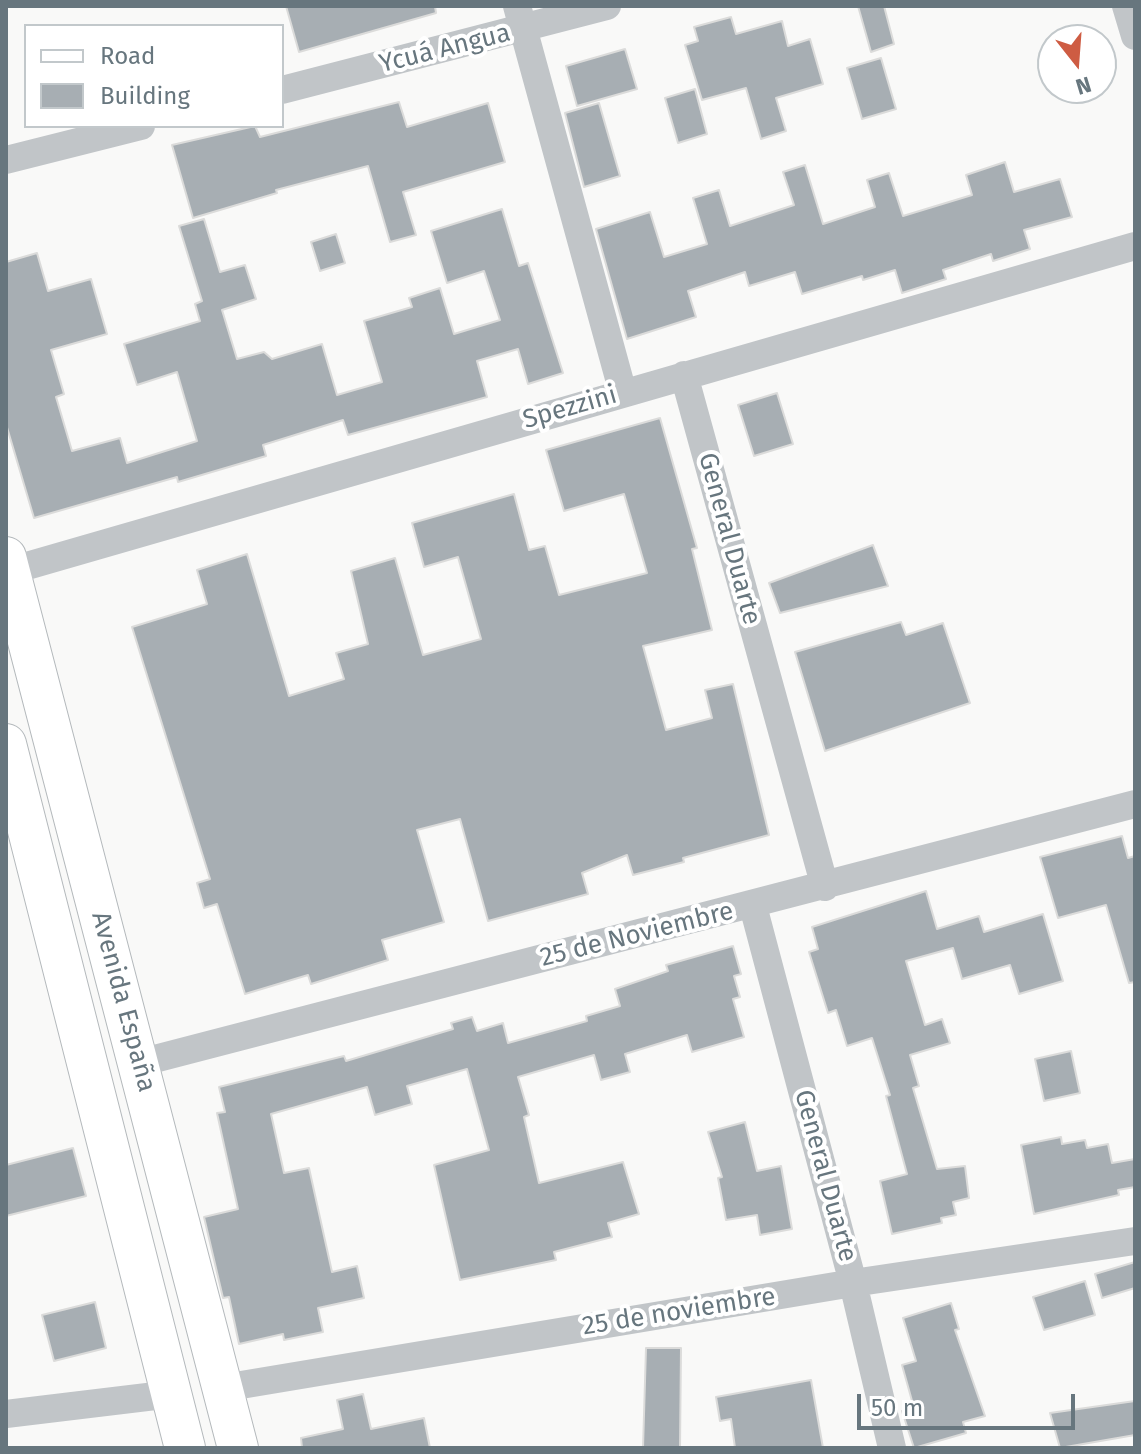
<!DOCTYPE html>
<meta charset="utf-8">
<style>
body{margin:0}
#map{position:relative;width:1141px;height:1454px;overflow:hidden;background:#f9f9f8;font-family:"Fira Sans",sans-serif}
canvas{display:block}
.frame{position:absolute;inset:0;border:8px solid #67767e;pointer-events:none}
.legend{position:absolute;left:24px;top:24px;width:260px;height:104px;box-sizing:border-box;background:#fff;border:2px solid #c2c8cb;margin:0;padding:10px 14px;list-style:none;font-size:24px;color:#67767e}
.legend li{display:flex;align-items:center;gap:16px;height:40px}
.legend b{width:40px;border:2px solid #c2c8cb}
.north{position:absolute;left:1037px;top:24px;width:80px;height:80px;box-sizing:border-box;background:#fff;border:2px solid #c2c8cb;border-radius:50%;rotate:163deg;font-size:22px;font-weight:700;line-height:32px;text-align:center;color:#67767e}
.north::after{content:'';display:block;margin:auto;width:28px;height:36px;background:#ce5c43;clip-path:polygon(50% 0,100% 100%,50% 72%,0 100%)}
.scale{position:absolute;left:857px;top:1394px;width:218px;height:36px;box-sizing:border-box;border:4px solid #67767e;border-top:0;padding-left:10px;font-size:24px;line-height:28px;white-space:nowrap;color:#67767e;-webkit-text-stroke:6px #fff;paint-order:stroke}
</style>
<div id="map">
<canvas width="1141" height="1454"></canvas>
<div class="frame"></div>
<ul class="legend">
<li><b style="height:10px;background:#fff"></b>Road</li>
<li><b style="height:22px;background:#a7aeb3"></b>Building</li>
</ul>
<div class="north">N</div>
<div class="scale">50 m</div>
</div>
<script>
const context = document.querySelector('canvas').getContext('2d');
context.lineJoin = 'round';
function paint(path, color) {
  context.fillStyle = color;
  context.fill(path, 'evenodd');
}
function poly(rows) {
  const path = new Path2D();
  for (const r of rows) {
    path.moveTo(r[0], r[1]);
    for (let i = 2; i < r.length; i += 2) path.lineTo(r[i], r[i + 1]);
  }
  return path;
}
function trace(path, color, width, dash) {
  context.strokeStyle = color;
  context.lineWidth = width;
  context.lineCap = dash ? 'butt' : 'round';
  context.setLineDash(dash || []);
  context.stroke(path);
}
function write(font, color, halo, rows, align = 'center') {
  context.font = font + ' "Fira Sans",sans-serif';
  context.lineWidth = 8;
  context.setLineDash([]);
  context.textBaseline = 'middle';
  context.strokeStyle = halo;
  context.fillStyle = color;
  for (const [text, x, y, turn = 0] of rows) {
    context.save();
    context.translate(x, y);
    context.rotate((+turn || 0) * Math.PI / 180);
    context.textAlign = isNaN(turn) ? turn : align;
    if (halo) context.strokeText(text, 0, 0);
    context.fillText(text, 0, 0);
    context.restore();
  }
}
const building = poly([
 [286,6,435,6,436,13,299,52,286,6],
 [858,6,884,6,894,44,871,52,858,6],
 [731,17,736,34,782,21,788,46,810,39,823,84,776,98,786,131,761,139,746,88,702,100,685,45,698,41,694,27,731,17],
 [625,49,637,89,577,106,566,66,625,49],
 [881,58,896,109,862,119,847,68,881,58],
 [695,89,707,134,678,143,665,98,695,89],
 [399,102,407,127,488,103,505,162,403,192,416,235,390,242,368,166,276,190,277,193,193,218,172,145,255,126,260,137,399,102],
 [599,103,620,176,584,187,565,113,599,103],
 [1005,162,1014,192,1060,179,1072,217,1024,230,1030,249,993,261,991,254,943,270,946,279,902,293,895,270,863,280,862,276,802,294,795,272,749,286,745,272,688,291,696,317,627,339,596,229,650,212,664,257,707,244,693,198,719,190,730,226,794,205,783,172,805,165,823,224,875,207,867,180,889,173,903,216,972,195,966,175,1005,162],
 [502,209,519,266,528,263,563,373,528,384,518,349,477,361,487,397,348,435,343,420,263,445,266,456,178,482,177,477,34,518,6,424,6,262,37,253,48,291,91,279,107,334,51,350,64,394,56,397,72,451,120,438,127,463,197,441,177,372,137,385,124,344,200,321,195,304,202,301,179,226,204,219,220,272,245,265,256,299,222,310,237,359,264,352,272,359,322,344,337,395,382,382,364,321,412,307,409,298,440,288,454,334,500,320,484,271,447,283,431,231,502,209],
 [336,234,345,263,320,271,311,242,336,234],
 [777,393,793,444,754,456,738,405,777,393],
 [660,418,697,548,692,549,712,630,643,646,666,730,712,718,705,690,733,684,769,835,683,858,684,862,633,875,627,855,582,873,588,894,488,921,460,819,417,830,444,922,382,940,388,960,311,984,308,975,245,994,217,904,204,908,197,883,210,879,132,627,207,604,197,570,247,554,289,696,344,679,336,653,368,644,351,571,395,558,423,655,481,639,458,557,424,567,412,523,514,494,529,550,545,546,559,595,647,573,624,494,564,511,546,450,660,418],
 [873,545,888,586,780,613,769,583,873,545],
 [901,622,906,635,943,623,970,703,825,751,795,652,901,622],
 [1122,836,1128,858,1135,856,1135,982,1129,983,1106,905,1058,918,1040,857,1122,836],
 [926,891,937,929,979,916,984,932,1043,914,1063,981,1019,994,1010,965,962,979,953,948,906,961,925,1025,942,1019,950,1043,910,1055,919,1086,913,1088,937,1169,965,1166,969,1198,953,1202,956,1215,941,1218,942,1223,892,1234,880,1181,907,1174,886,1096,890,1095,872,1038,847,1046,836,1010,828,1013,809,952,818,949,812,927,926,891],
 [733,946,741,974,734,976,740,997,733,999,744,1037,692,1052,687,1035,625,1054,630,1072,601,1080,594,1055,518,1077,529,1115,524,1117,539,1183,623,1162,639,1214,608,1223,612,1237,554,1252,556,1260,460,1280,434,1165,489,1150,467,1069,407,1086,412,1104,375,1115,367,1087,271,1114,284,1173,309,1168,332,1272,357,1266,364,1298,318,1308,323,1332,284,1340,283,1334,239,1344,229,1297,223,1298,204,1217,238,1209,217,1113,225,1112,219,1087,344,1056,346,1061,453,1029,451,1023,472,1017,477,1031,503,1023,508,1043,587,1021,586,1016,620,1006,615,989,668,971,666,965,733,946],
 [1071,1051,1080,1093,1044,1101,1035,1059,1071,1051],
 [745,1122,757,1171,781,1166,792,1229,760,1235,757,1215,726,1220,718,1178,722,1177,708,1132,745,1122],
 [1061,1137,1062,1144,1085,1140,1087,1148,1108,1144,1112,1163,1135,1159,1135,1187,1118,1190,1119,1195,1034,1214,1021,1145,1061,1137],
 [73,1148,86,1196,6,1216,6,1165,73,1148],
 [1135,1262,1135,1288,1102,1298,1095,1274,1135,1262],
 [1085,1281,1095,1315,1044,1330,1033,1297,1085,1281],
 [95,1302,106,1348,54,1361,42,1315,95,1302],
 [951,1303,959,1329,955,1330,985,1416,963,1422,966,1433,914,1448,902,1411,914,1408,902,1365,916,1361,903,1318,951,1303],
 [646,1348,681,1348,680,1448,643,1448,646,1348],
 [811,1380,823,1448,735,1448,731,1419,720,1421,716,1397,811,1380],
 [363,1394,371,1429,424,1418,430,1448,302,1448,301,1438,343,1429,337,1400,363,1394],
 [1135,1401,1135,1435,1060,1448,1050,1413,1135,1401]
]);
const street = poly([
 [517,6,623,393],
 [1126,6,1135,36],
 [282,90,607,6],
 [6,160,141,126],
 [684,375,825,887],
 [6,572,1135,246],
 [753,906,853,1283,892,1448],
 [139,1063,1135,804],
 [223,1388,853,1283,1135,1241],
 [6,1414,172,1394]
]);
const secondary = poly([
 [6,557,238,1448],
 [6,744,185,1448]
]);
const streetNames = [
 ["Ycuá Angua",445,49,-14],
 ["Spezzini",570,408,-16],
 ["General Duarte",729,539,75],
 ["25 de Noviembre",637,935,-14],
 ["Avenida España",123,1002,75],
 ["General Duarte",825,1176,75],
 ["25 de noviembre",679,1312,-9]
];
paint(building, '#a7aeb3');
trace(building, '#dbdbda', 2);
trace(secondary, '#b4b9bc', 42);
trace(street, '#c1c5c8', 28);
trace(secondary, '#fff', 40);
write('26px', '#67767e', '#fff', streetNames);
</script>
